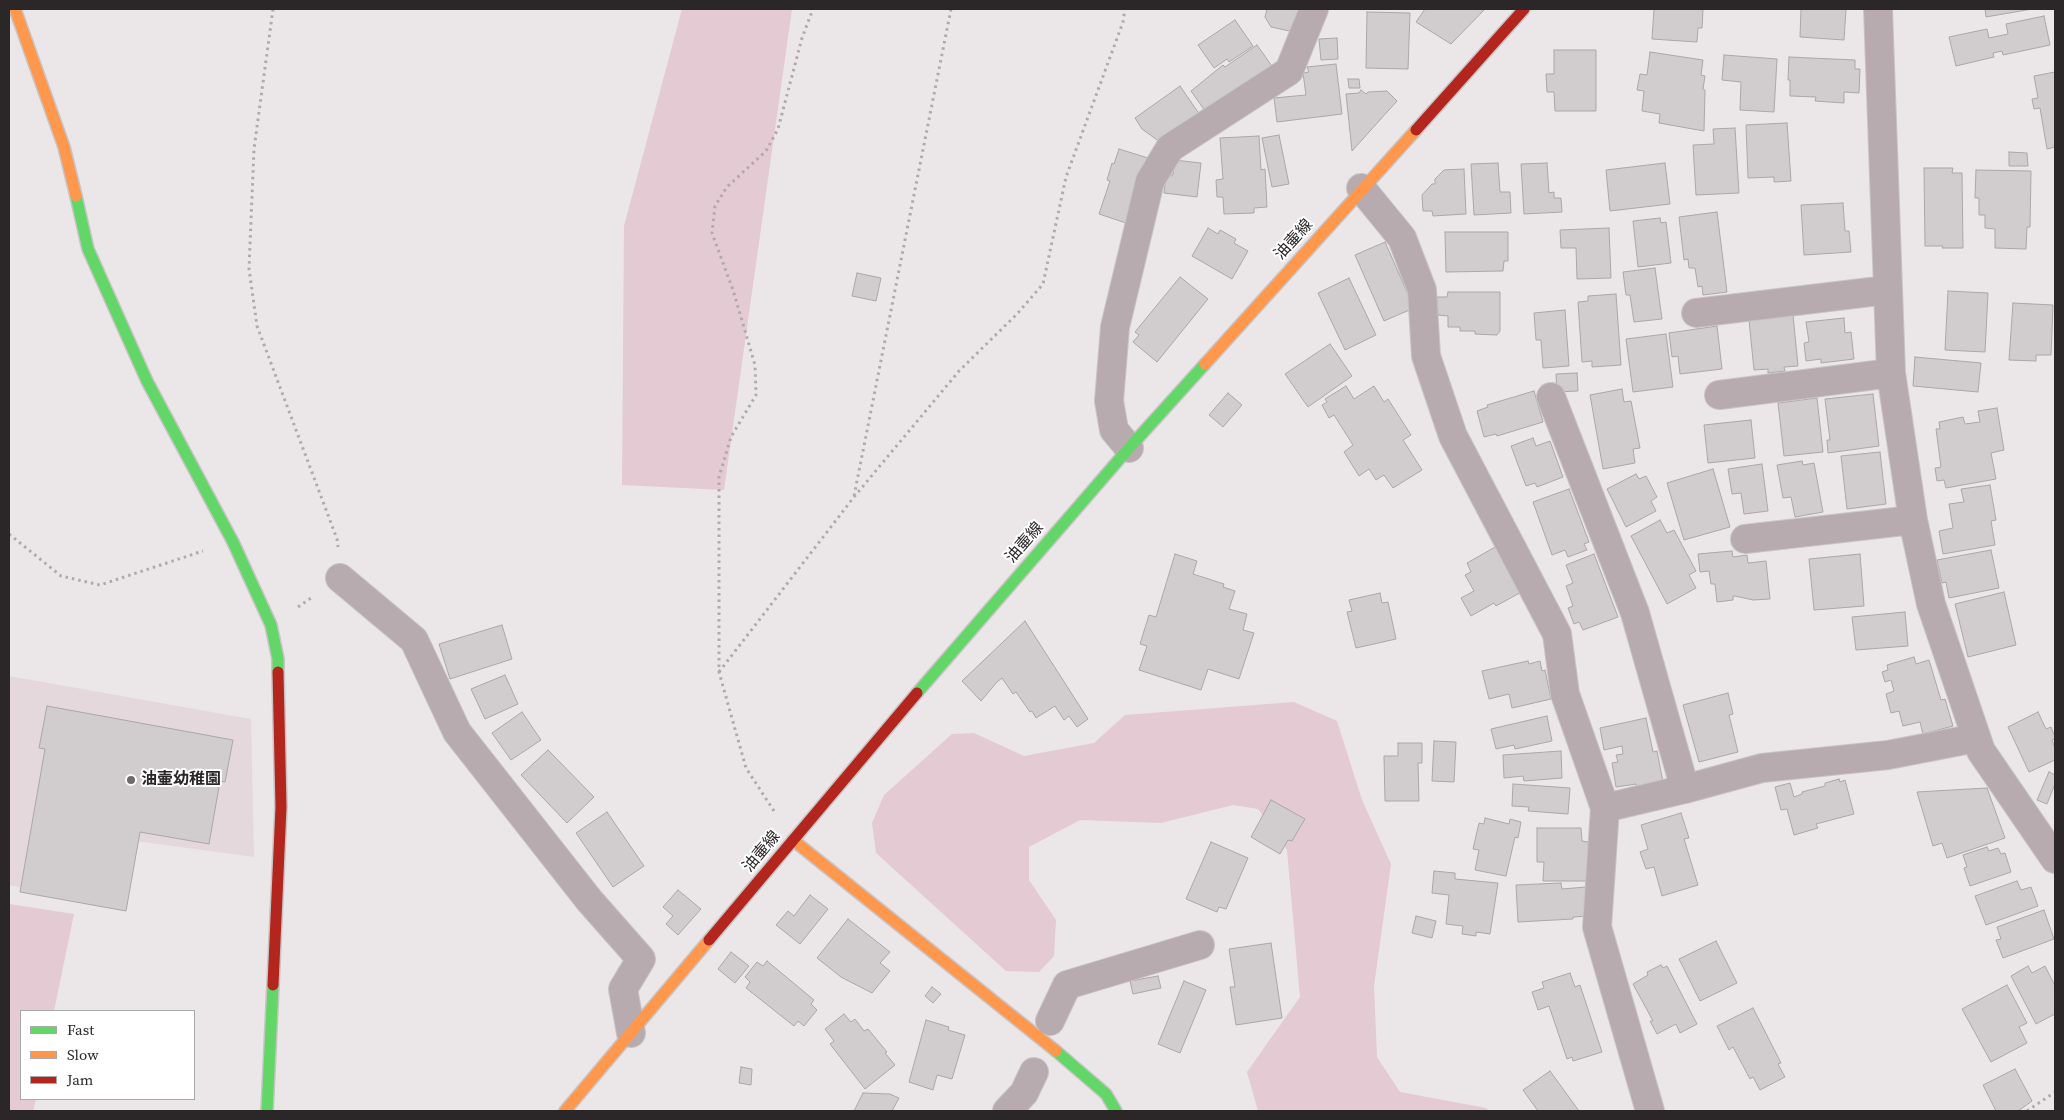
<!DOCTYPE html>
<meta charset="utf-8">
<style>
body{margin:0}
#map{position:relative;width:2064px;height:1120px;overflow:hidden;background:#ebe6e8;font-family:"Source Serif 4",serif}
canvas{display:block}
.frame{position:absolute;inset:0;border:10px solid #2b2729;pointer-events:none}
.legend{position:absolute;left:20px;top:1010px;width:175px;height:90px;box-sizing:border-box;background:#fff;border:1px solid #aaa9a9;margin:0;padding:6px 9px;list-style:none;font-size:15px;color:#2b2729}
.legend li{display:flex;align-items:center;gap:10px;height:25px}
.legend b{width:25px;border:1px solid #aaa9a9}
</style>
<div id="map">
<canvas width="2064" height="1120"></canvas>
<div class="frame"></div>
<ul class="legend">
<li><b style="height:6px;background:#63d668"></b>Fast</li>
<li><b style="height:6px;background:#ff974d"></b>Slow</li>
<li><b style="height:6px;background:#b3261e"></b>Jam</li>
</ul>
</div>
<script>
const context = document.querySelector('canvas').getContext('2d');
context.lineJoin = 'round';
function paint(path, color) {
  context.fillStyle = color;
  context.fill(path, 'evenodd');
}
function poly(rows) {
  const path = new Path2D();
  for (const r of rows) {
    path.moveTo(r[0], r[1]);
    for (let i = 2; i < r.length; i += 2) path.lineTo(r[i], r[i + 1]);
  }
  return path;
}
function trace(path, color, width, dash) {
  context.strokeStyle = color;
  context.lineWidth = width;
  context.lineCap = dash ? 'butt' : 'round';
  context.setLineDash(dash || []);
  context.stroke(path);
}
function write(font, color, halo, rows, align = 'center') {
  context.font = font + ' "Source Serif 4","Noto Sans JP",serif';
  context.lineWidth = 4;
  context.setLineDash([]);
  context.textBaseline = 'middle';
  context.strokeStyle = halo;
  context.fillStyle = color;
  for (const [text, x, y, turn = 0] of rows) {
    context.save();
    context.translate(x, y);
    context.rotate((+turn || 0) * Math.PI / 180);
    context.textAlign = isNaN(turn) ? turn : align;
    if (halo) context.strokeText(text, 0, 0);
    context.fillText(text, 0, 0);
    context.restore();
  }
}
const built = poly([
 [9,676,251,719,254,857,136,841,126,907,9,885]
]);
const green = poly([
 [682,9,792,9,724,490,622,485,624,226],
 [1294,702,1337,721,1362,800,1391,864,1374,986,1377,1057,1400,1092,1486,1108,1489,1111,1258,1111,1247,1072,1300,997,1287,850,1258,809,1233,805,1161,823,1080,820,1029,847,1029,880,1056,920,1054,956,1039,972,1006,971,876,853,872,823,884,795,952,734,974,733,1024,756,1094,743,1125,715],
 [9,904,74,914,54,1011,21,1011,21,1099,36,1099,33,1111,9,1111]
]);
const building = poly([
 [1267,9,1299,9,1294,32,1271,27,1265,17,1267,9],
 [1425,9,1485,9,1451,44,1416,22,1425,9],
 [1654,9,1703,9,1702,28,1698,28,1697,42,1652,39,1654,9],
 [1801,9,1846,9,1844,40,1800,37,1801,9],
 [1985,9,2032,9,1986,17,1985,9],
 [1367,12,1410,13,1408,69,1366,68,1367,12],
 [2044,16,2050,45,2003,55,2002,51,1993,53,1994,57,1956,66,1949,37,1987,29,1989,38,2008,34,2006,24,2044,16],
 [1235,20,1253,46,1229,62,1227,59,1214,68,1198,45,1235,20],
 [1337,38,1338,59,1321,60,1319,39,1337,38],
 [1257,45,1274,69,1208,115,1191,91,1223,65,1225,67,1257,45],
 [1554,50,1596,50,1596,111,1555,111,1554,92,1547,92,1546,74,1554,74,1554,50],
 [1650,52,1703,60,1701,75,1705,76,1703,89,1705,90,1704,131,1659,123,1660,114,1642,111,1644,91,1637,90,1640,74,1647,75,1650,52],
 [1724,55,1777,59,1774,112,1740,110,1741,82,1722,80,1724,55],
 [1789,57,1855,60,1855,69,1860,69,1859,93,1844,92,1844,103,1815,101,1816,97,1790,96,1790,80,1788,80,1789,57],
 [1336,64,1342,114,1277,122,1274,98,1306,95,1303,73,1309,72,1307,67,1336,64],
 [2055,72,2055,147,2047,149,2040,108,2034,109,2032,99,2038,98,2034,76,2055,72],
 [1348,79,1359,79,1360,88,1349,88,1348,79],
 [1180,86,1202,118,1164,145,1142,129,1135,118,1180,86],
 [1361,90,1366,94,1368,92,1387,91,1397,101,1352,151,1346,94,1359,93,1361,90],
 [1787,123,1791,181,1774,182,1774,177,1748,178,1746,125,1787,123],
 [1735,128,1739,193,1696,195,1693,145,1714,144,1713,129,1735,128],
 [1279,135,1289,184,1272,187,1262,138,1279,135],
 [1259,136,1261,170,1265,169,1267,207,1254,208,1254,213,1224,214,1223,197,1217,197,1216,180,1223,179,1220,138,1259,136],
 [1119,149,1148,158,1126,223,1099,214,1110,181,1107,180,1112,163,1114,164,1119,149],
 [2009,152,2027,153,2028,166,2009,166,2009,152],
 [1174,160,1201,163,1197,197,1164,193,1166,175,1173,175,1174,160],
 [1498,163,1500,192,1510,192,1511,213,1474,215,1471,164,1498,163],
 [1547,163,1549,193,1554,192,1554,198,1561,198,1562,212,1524,214,1521,164,1547,163],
 [1665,163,1670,204,1610,211,1606,170,1665,163],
 [1924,168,1953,168,1952,173,1962,173,1963,248,1942,248,1943,246,1925,246,1924,168],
 [1464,169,1466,214,1433,216,1432,211,1423,211,1422,195,1432,184,1435,184,1435,179,1444,170,1464,169],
 [1976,170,2031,171,2030,227,2027,227,2026,249,1995,248,1995,229,1985,228,1985,215,1979,215,1979,198,1975,198,1976,170],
 [1843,203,1845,231,1849,231,1851,252,1804,255,1801,205,1843,203],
 [1717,212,1727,292,1703,295,1702,286,1698,287,1695,268,1689,268,1688,259,1684,260,1679,217,1717,212],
 [1660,218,1661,223,1666,222,1671,263,1638,267,1633,221,1660,218],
 [1208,228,1218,234,1220,230,1236,239,1234,243,1248,251,1232,279,1192,256,1208,228],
 [1609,228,1611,278,1577,279,1576,248,1561,248,1560,230,1609,228],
 [1445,232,1508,232,1508,261,1504,261,1503,271,1446,272,1445,232],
 [1385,242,1414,308,1384,321,1355,255,1385,242],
 [1655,268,1662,319,1634,322,1630,295,1626,295,1623,272,1655,268],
 [857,273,881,278,876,301,852,296,857,273],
 [1180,277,1208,299,1157,362,1133,342,1139,335,1135,332,1180,277],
 [1349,278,1376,335,1345,350,1318,293,1349,278],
 [1948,291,1988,293,1985,352,1945,350,1948,291],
 [1448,292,1500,292,1500,331,1497,335,1475,334,1475,331,1460,331,1460,327,1448,327,1448,316,1438,315,1437,297,1447,297,1448,292],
 [1616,294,1621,365,1592,367,1592,361,1582,362,1578,302,1588,301,1588,296,1616,294],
 [2013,303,2053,305,2051,355,2036,355,2036,361,2009,360,2013,303],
 [1565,310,1569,366,1543,368,1541,340,1536,340,1534,313,1565,310],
 [1793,315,1798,366,1784,367,1785,371,1768,373,1768,369,1754,370,1749,320,1793,315],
 [1844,318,1845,333,1851,332,1854,359,1821,363,1821,359,1806,361,1804,343,1809,342,1806,322,1844,318],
 [1717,326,1722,369,1680,374,1678,356,1672,357,1669,333,1717,326],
 [1666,334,1673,387,1633,392,1626,339,1666,334],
 [1330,344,1352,376,1308,407,1285,374,1330,344],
 [1915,357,1981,363,1978,392,1913,386,1915,357],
 [1577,373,1578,391,1557,392,1556,374,1577,373],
 [1346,386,1354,399,1374,386,1384,402,1388,399,1411,435,1403,440,1422,470,1393,488,1384,475,1376,480,1369,469,1359,476,1344,452,1353,445,1334,415,1329,418,1322,405,1327,402,1325,399,1346,386],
 [1622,389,1624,402,1631,401,1640,448,1633,449,1635,463,1603,469,1590,395,1622,389],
 [1534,391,1543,422,1497,436,1496,434,1484,437,1477,411,1488,407,1487,405,1534,391],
 [1228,393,1242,405,1223,427,1209,415,1228,393],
 [1873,394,1879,446,1828,453,1827,440,1830,440,1825,399,1873,394],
 [1817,398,1823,452,1784,456,1778,403,1817,398],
 [1997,408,2004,450,1991,453,1996,479,1946,488,1944,480,1937,481,1935,468,1941,467,1936,429,1940,429,1939,422,1963,417,1965,424,1980,422,1978,411,1997,408],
 [1751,420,1755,458,1708,463,1704,425,1751,420],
 [1533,438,1536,446,1550,441,1563,477,1537,487,1535,483,1526,486,1511,446,1533,438],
 [1880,452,1886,504,1847,509,1841,456,1880,452],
 [1802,461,1803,465,1814,463,1823,512,1795,517,1791,497,1783,498,1777,465,1802,461],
 [1762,464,1768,511,1744,514,1741,493,1732,494,1728,469,1762,464],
 [1713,469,1730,527,1684,540,1667,483,1713,469],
 [1636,474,1639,479,1646,476,1657,497,1651,501,1656,511,1626,527,1607,489,1636,474],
 [1990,485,1996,520,1991,521,1995,545,1943,554,1939,531,1953,528,1949,504,1964,502,1961,489,1990,485],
 [1569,489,1589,542,1584,544,1587,550,1568,557,1565,550,1552,555,1533,502,1569,489],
 [1660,520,1667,533,1674,530,1696,571,1689,575,1696,588,1667,604,1631,536,1660,520],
 [1497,546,1525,590,1496,606,1494,603,1471,616,1461,598,1474,591,1465,575,1471,572,1467,563,1497,546],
 [1991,550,1999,588,1949,598,1946,582,1942,583,1937,560,1991,550],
 [1732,551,1733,557,1747,555,1748,563,1766,561,1770,599,1753,600,1735,596,1733,596,1733,600,1717,602,1715,584,1711,584,1709,571,1700,572,1698,554,1732,551],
 [1175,554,1197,561,1193,574,1224,584,1223,587,1235,591,1229,609,1247,614,1243,630,1254,633,1239,679,1208,669,1201,690,1139,670,1147,646,1140,644,1149,615,1156,617,1175,554],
 [1594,554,1618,617,1583,630,1579,622,1574,624,1568,608,1573,606,1566,586,1573,583,1566,565,1594,554],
 [1860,554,1864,606,1814,610,1809,559,1860,554],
 [2004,592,2016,645,1968,657,1955,604,2004,592],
 [1380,593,1382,603,1388,602,1396,639,1356,648,1347,612,1352,611,1349,600,1380,593],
 [1905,612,1908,646,1856,650,1852,617,1905,612],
 [1025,621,1088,719,1077,727,1069,716,1064,720,1055,706,1036,718,1032,711,1030,712,1016,692,1013,694,1002,678,997,682,981,701,962,681,1025,621],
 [502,625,512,659,450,679,439,644,502,625],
 [1914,657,1916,664,1929,660,1941,700,1945,699,1953,726,1923,734,1920,722,1903,726,1899,711,1891,713,1886,694,1894,691,1891,680,1885,682,1882,672,1888,670,1887,665,1914,657],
 [1528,661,1529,664,1540,661,1542,671,1545,670,1551,699,1512,708,1509,694,1489,699,1482,671,1528,661],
 [505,675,518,704,485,719,471,689,505,675],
 [1728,693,1733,714,1729,715,1738,752,1699,762,1683,705,1728,693],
 [47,706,233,740,225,782,220,781,209,844,140,832,126,911,20,892,45,749,39,748,47,706],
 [522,712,541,740,511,760,492,733,522,712],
 [2038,712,2046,729,2051,727,2055,737,2055,739,2052,740,2055,748,2055,760,2029,772,2008,727,2038,712],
 [1547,716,1552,741,1515,749,1514,745,1496,749,1491,729,1547,716],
 [1646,718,1653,752,1657,751,1664,787,1637,792,1636,784,1616,787,1612,763,1618,762,1616,755,1623,754,1622,746,1604,750,1600,728,1646,718],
 [1434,741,1456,742,1454,782,1432,781,1434,741],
 [1398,743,1422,743,1422,763,1418,763,1419,801,1385,801,1384,756,1398,756,1398,743],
 [548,750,594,797,567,823,521,775,548,750],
 [1561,751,1562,778,1524,781,1523,776,1504,778,1503,755,1561,751],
 [2049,772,2055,775,2055,784,2047,804,2037,800,2049,772],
 [1839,779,1840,782,1845,780,1854,814,1816,824,1818,828,1794,835,1787,809,1781,810,1775,787,1790,783,1794,797,1802,794,1802,792,1825,786,1825,783,1839,779],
 [1513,784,1570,788,1568,814,1528,811,1529,807,1512,806,1513,784],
 [1987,788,2005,838,1947,858,1942,843,1933,846,1917,792,1987,788],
 [1271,800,1305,819,1292,841,1288,840,1280,854,1251,837,1271,800],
 [607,812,644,866,613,887,576,833,607,812],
 [1681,813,1689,838,1684,839,1698,885,1662,896,1654,867,1646,869,1640,852,1648,849,1641,825,1681,813],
 [1485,818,1509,824,1510,819,1521,822,1518,838,1515,837,1506,876,1475,870,1479,850,1473,849,1479,823,1484,824,1485,818],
 [1537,828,1581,828,1582,841,1588,842,1590,881,1543,881,1544,862,1537,862,1537,828],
 [1211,842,1248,858,1226,909,1219,907,1217,912,1186,899,1211,842],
 [1987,847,1989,851,1998,848,2001,854,2005,853,2011,872,1970,886,1964,868,1967,867,1963,855,1987,847],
 [1434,871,1455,873,1455,879,1498,883,1490,934,1476,932,1476,936,1462,934,1463,926,1446,924,1449,895,1432,893,1434,871],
 [2017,881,2021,890,2031,887,2038,906,1986,925,1975,896,2017,881],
 [1561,883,1562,889,1586,887,1588,916,1573,917,1573,919,1518,922,1516,885,1561,883],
 [678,890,701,909,678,935,666,924,673,916,663,907,678,890],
 [810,895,828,909,800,944,776,925,788,911,794,916,810,895],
 [2044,910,2054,939,2003,958,1996,940,2001,939,1997,927,2044,910],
 [1416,916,1436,921,1432,938,1412,933,1416,916],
 [848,919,890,952,880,963,890,971,872,993,841,977,817,958,848,919],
 [1716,941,1737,983,1700,1001,1679,959,1716,941],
 [1271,943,1282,1018,1236,1025,1230,987,1235,987,1229,949,1271,943],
 [731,952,749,966,735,983,718,969,731,952],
 [767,961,814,1000,811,1004,817,1010,804,1026,798,1021,794,1026,746,988,750,982,745,977,757,962,763,966,767,961],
 [1661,965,1663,968,1667,966,1697,1024,1680,1033,1676,1024,1657,1034,1650,1021,1653,1021,1633,984,1648,975,1647,972,1661,965],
 [2028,966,2032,973,2045,966,2055,986,2055,1014,2036,1024,2011,976,2028,966],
 [1570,973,1575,987,1580,985,1602,1052,1573,1061,1572,1057,1567,1059,1549,1006,1538,1010,1532,992,1544,988,1542,982,1570,973],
 [1158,976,1161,988,1133,994,1130,981,1158,976],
 [1184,981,1206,990,1180,1053,1158,1044,1184,981],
 [2007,985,2027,1023,2019,1027,2027,1043,1991,1062,1962,1009,2007,985],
 [932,987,941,994,933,1003,925,996,932,987],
 [1753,1008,1781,1063,1778,1064,1785,1077,1760,1090,1753,1077,1750,1079,1733,1047,1729,1050,1717,1026,1753,1008],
 [844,1014,851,1022,855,1019,864,1031,868,1029,887,1052,885,1053,895,1065,865,1089,830,1044,834,1041,825,1029,844,1014],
 [926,1020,949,1027,948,1030,965,1035,952,1079,937,1075,933,1090,909,1082,926,1020],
 [741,1067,752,1069,751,1085,739,1083,741,1067],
 [2015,1069,2032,1101,2018,1111,1996,1111,1983,1085,2015,1069],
 [1550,1071,1579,1111,1538,1111,1523,1090,1550,1071],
 [863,1093,890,1094,899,1098,892,1111,854,1111,863,1093]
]);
const path = poly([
 [273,9,254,149,249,269,257,326,337,539,338,547],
 [854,496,951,9],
 [9,534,61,576,100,585,203,551],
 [298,607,314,596],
 [719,672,854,497,959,371,1017,314,1043,284,1066,177,1123,22,1125,9],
 [774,811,746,768,719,672,719,477,731,437,756,395,755,365,733,290,712,233,715,206,727,187,766,151,778,129,802,38,813,9],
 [2027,1111,2055,1092]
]);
const street = poly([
 [1878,9,1891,373,1913,520,1931,604,1981,751,2055,859],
 [1361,188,1402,238,1422,290,1426,356,1453,436,1557,634,1565,694,1605,808,1597,927,1650,1111],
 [1696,313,1887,290],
 [1719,395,1891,373],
 [1551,397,1635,613,1685,789],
 [1129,448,1114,430,1109,401,1115,327,1150,181,1170,148,1289,71,1314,9],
 [1745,539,1913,520],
 [340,578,414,640,457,732,589,900,641,959,623,989,631,1033],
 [1605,808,1685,789,1762,768,1888,755,1976,738],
 [1050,1021,1067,985,1200,945],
 [1007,1111,1024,1093,1034,1072]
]);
const fast = poly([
 [76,196,88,249,147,381,233,542,271,625,278,659,278,672],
 [917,693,1129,448,1205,364],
 [1056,1051,1106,1094,1116,1111],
 [267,1111,273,985]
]);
const slow = poly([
 [15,9,64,147,76,196],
 [1205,364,1416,130],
 [793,840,1056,1051],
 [565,1111,709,940]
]);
const jam = poly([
 [1416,130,1524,9],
 [709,940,917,693],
 [273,985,281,807,278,672]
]);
const markers = [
 [131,780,5,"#6e6a6c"]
];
const streetNames = [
 ["油壷線",1294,240,-48],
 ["油壷線",1025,543,-49],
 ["油壷線",762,852,-50]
];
const poiNames = [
 ["油壷幼稚園",141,780]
];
paint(built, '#e4d8dd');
paint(green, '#e4cad3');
paint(building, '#d1ccce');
trace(building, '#aba7a8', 1);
trace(street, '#c8c4c6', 30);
trace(fast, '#c8c4c6', 14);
trace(slow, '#c8c4c6', 14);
trace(jam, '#c8c4c6', 14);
trace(path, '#b2a9ac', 3, [2.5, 4]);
trace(street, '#b7abb0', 28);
trace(fast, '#63d668', 11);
trace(slow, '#ff974d', 11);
trace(jam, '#b3261e', 11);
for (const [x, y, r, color] of markers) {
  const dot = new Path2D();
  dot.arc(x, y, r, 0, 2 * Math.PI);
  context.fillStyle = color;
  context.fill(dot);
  trace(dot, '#fff', 2);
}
write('16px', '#2b2729', '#fff', streetNames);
write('bold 16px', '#2b2729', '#fff', poiNames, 'left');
</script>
